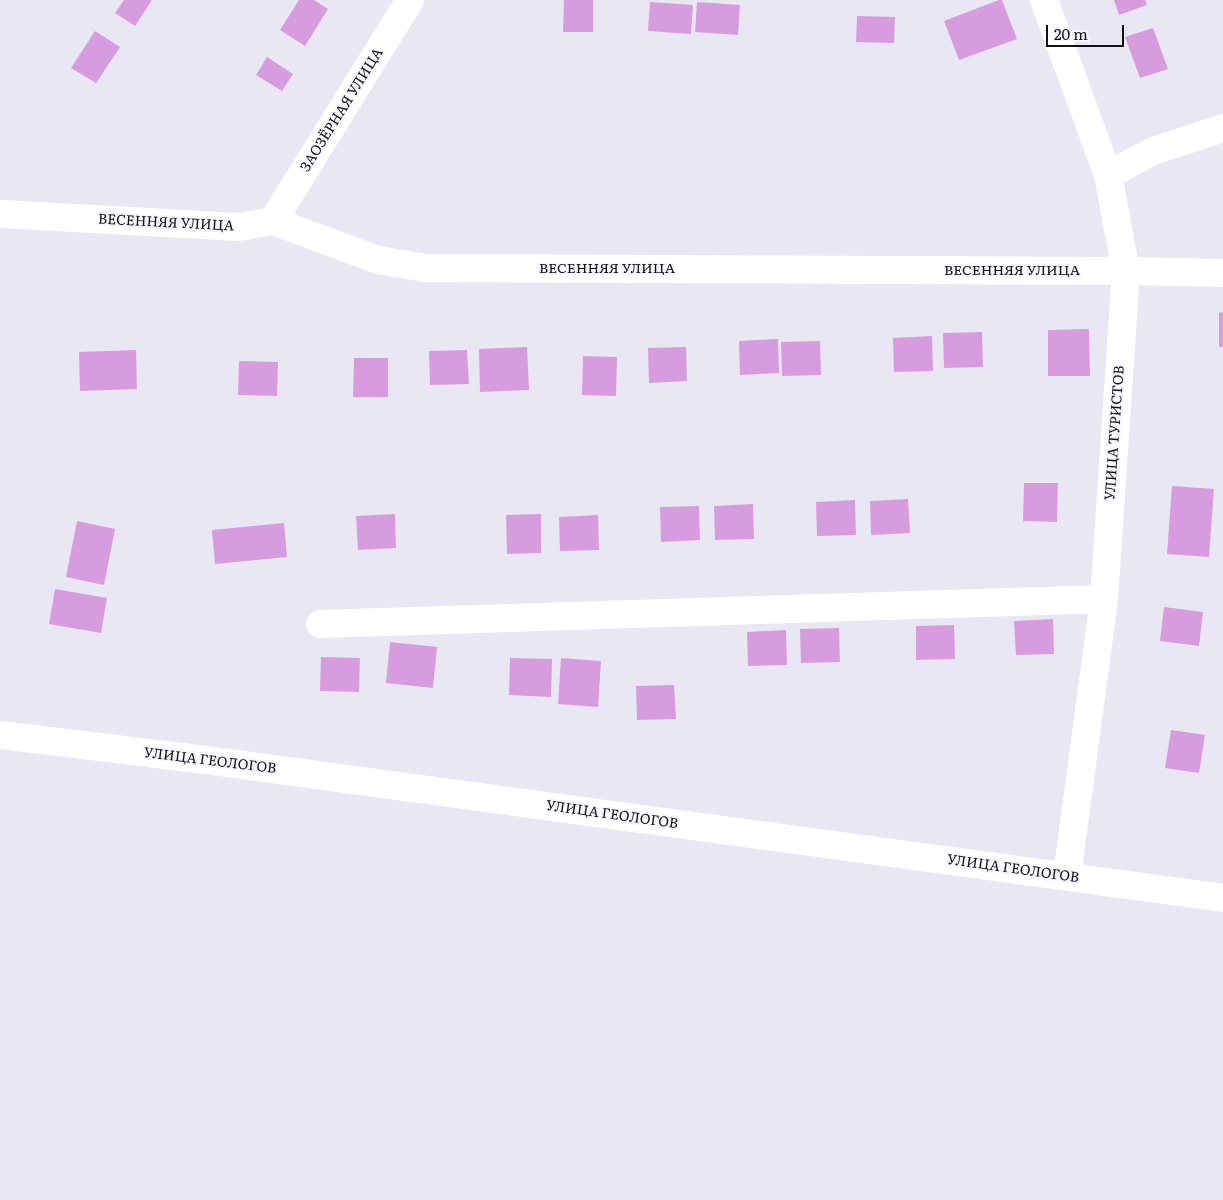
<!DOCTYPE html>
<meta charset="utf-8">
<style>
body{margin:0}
#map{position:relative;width:1223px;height:1200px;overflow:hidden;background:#eae7f5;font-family:Literata,serif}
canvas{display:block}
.scale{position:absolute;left:1046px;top:25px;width:78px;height:22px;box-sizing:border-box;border:2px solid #111015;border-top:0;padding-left:6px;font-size:15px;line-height:18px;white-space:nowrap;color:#111015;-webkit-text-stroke:4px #f7f5fe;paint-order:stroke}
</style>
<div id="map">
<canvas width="1223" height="1200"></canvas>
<div class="scale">20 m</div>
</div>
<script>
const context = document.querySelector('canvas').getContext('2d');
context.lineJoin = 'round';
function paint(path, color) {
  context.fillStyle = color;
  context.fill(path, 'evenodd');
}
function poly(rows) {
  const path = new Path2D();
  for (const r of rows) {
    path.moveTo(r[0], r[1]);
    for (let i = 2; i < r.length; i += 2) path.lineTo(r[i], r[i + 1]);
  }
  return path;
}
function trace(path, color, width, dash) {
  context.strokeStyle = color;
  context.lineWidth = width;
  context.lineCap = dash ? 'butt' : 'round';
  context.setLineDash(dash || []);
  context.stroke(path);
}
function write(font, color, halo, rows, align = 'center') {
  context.font = font + ' Literata,serif';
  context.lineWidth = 4.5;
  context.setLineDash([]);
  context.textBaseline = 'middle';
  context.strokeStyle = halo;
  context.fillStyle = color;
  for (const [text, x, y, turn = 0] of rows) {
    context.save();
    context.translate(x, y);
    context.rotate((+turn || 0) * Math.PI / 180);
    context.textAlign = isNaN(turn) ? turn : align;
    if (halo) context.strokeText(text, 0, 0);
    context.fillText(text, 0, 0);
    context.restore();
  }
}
const building = poly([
 [124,0,152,0,135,26,115,13],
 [299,0,314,0,328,9,305,46,280,30],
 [564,0,593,0,593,32,563,32],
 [999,0,1002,0,1017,39,959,60,944,21],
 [1114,0,1145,0,1147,5,1119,15],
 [650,2,693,5,691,34,648,31],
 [697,2,740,5,738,35,695,32],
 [857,16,895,17,894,43,856,42],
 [1153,28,1168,69,1140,78,1125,37],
 [95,31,120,47,96,83,71,68],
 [267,57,293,74,282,91,256,75],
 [1223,312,1223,347,1219,347,1219,313],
 [1089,329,1090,376,1048,376,1048,330],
 [982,332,983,367,944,368,943,333],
 [932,336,933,371,894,372,893,338],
 [778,339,779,373,740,375,739,341],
 [820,341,821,375,782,376,781,342],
 [527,347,529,390,480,392,479,349],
 [686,347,687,381,649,383,648,348],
 [136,350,137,389,80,391,79,352],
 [467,350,469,384,430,385,429,351],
 [583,356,617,357,616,396,582,395],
 [354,358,388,358,388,397,353,397],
 [239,361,278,362,277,396,238,395],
 [1024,483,1058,483,1057,522,1023,521],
 [1172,486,1214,489,1209,557,1167,554],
 [908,499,910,533,871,535,870,501],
 [855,500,856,535,817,536,816,502],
 [753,504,754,539,715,540,714,506],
 [699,506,700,540,661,542,660,507],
 [395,514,396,548,358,550,356,516],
 [541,514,541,553,507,554,506,515],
 [598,515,599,550,560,551,559,517],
 [77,521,115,529,104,585,66,577],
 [284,523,287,557,215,564,212,530],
 [55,589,107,598,101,633,49,624],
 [1164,607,1203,612,1199,646,1160,641],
 [1053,619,1054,654,1016,655,1014,621],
 [954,625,955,659,916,660,916,626],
 [839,628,840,662,801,663,800,629],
 [786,630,787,665,748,666,747,632],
 [390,642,437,647,433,688,386,683],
 [321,657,360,658,359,692,320,691],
 [510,658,552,659,551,697,509,695],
 [561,658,601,661,598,707,558,704],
 [674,685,676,719,637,720,636,686],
 [1171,730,1205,735,1199,773,1165,768]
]);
const minor = poly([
 [1044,0,1108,175,1126,271,1104,599,1067,876],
 [1108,175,1153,151,1223,128],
 [0,214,239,227,273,221,378,260,425,268,1126,271,1223,273],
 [273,221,410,0],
 [320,624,1104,599],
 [0,735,206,760,1223,898]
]);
const streetNames = [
 ["ЗАОЗЁРНАЯ УЛИЦА",342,110,-58],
 ["ВЕСЕННЯЯ УЛИЦА",166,223,3],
 ["ВЕСЕННЯЯ УЛИЦА",607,269],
 ["ВЕСЕННЯЯ УЛИЦА",1012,271],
 ["УЛИЦА ТУРИСТОВ",1115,433,-86],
 ["УЛИЦА ГЕОЛОГОВ",210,761,7],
 ["УЛИЦА ГЕОЛОГОВ",612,815,8],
 ["УЛИЦА ГЕОЛОГОВ",1013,869,8]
];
paint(building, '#d79cde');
trace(minor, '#fff', 28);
write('14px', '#111015', '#f7f5fe', streetNames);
</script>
